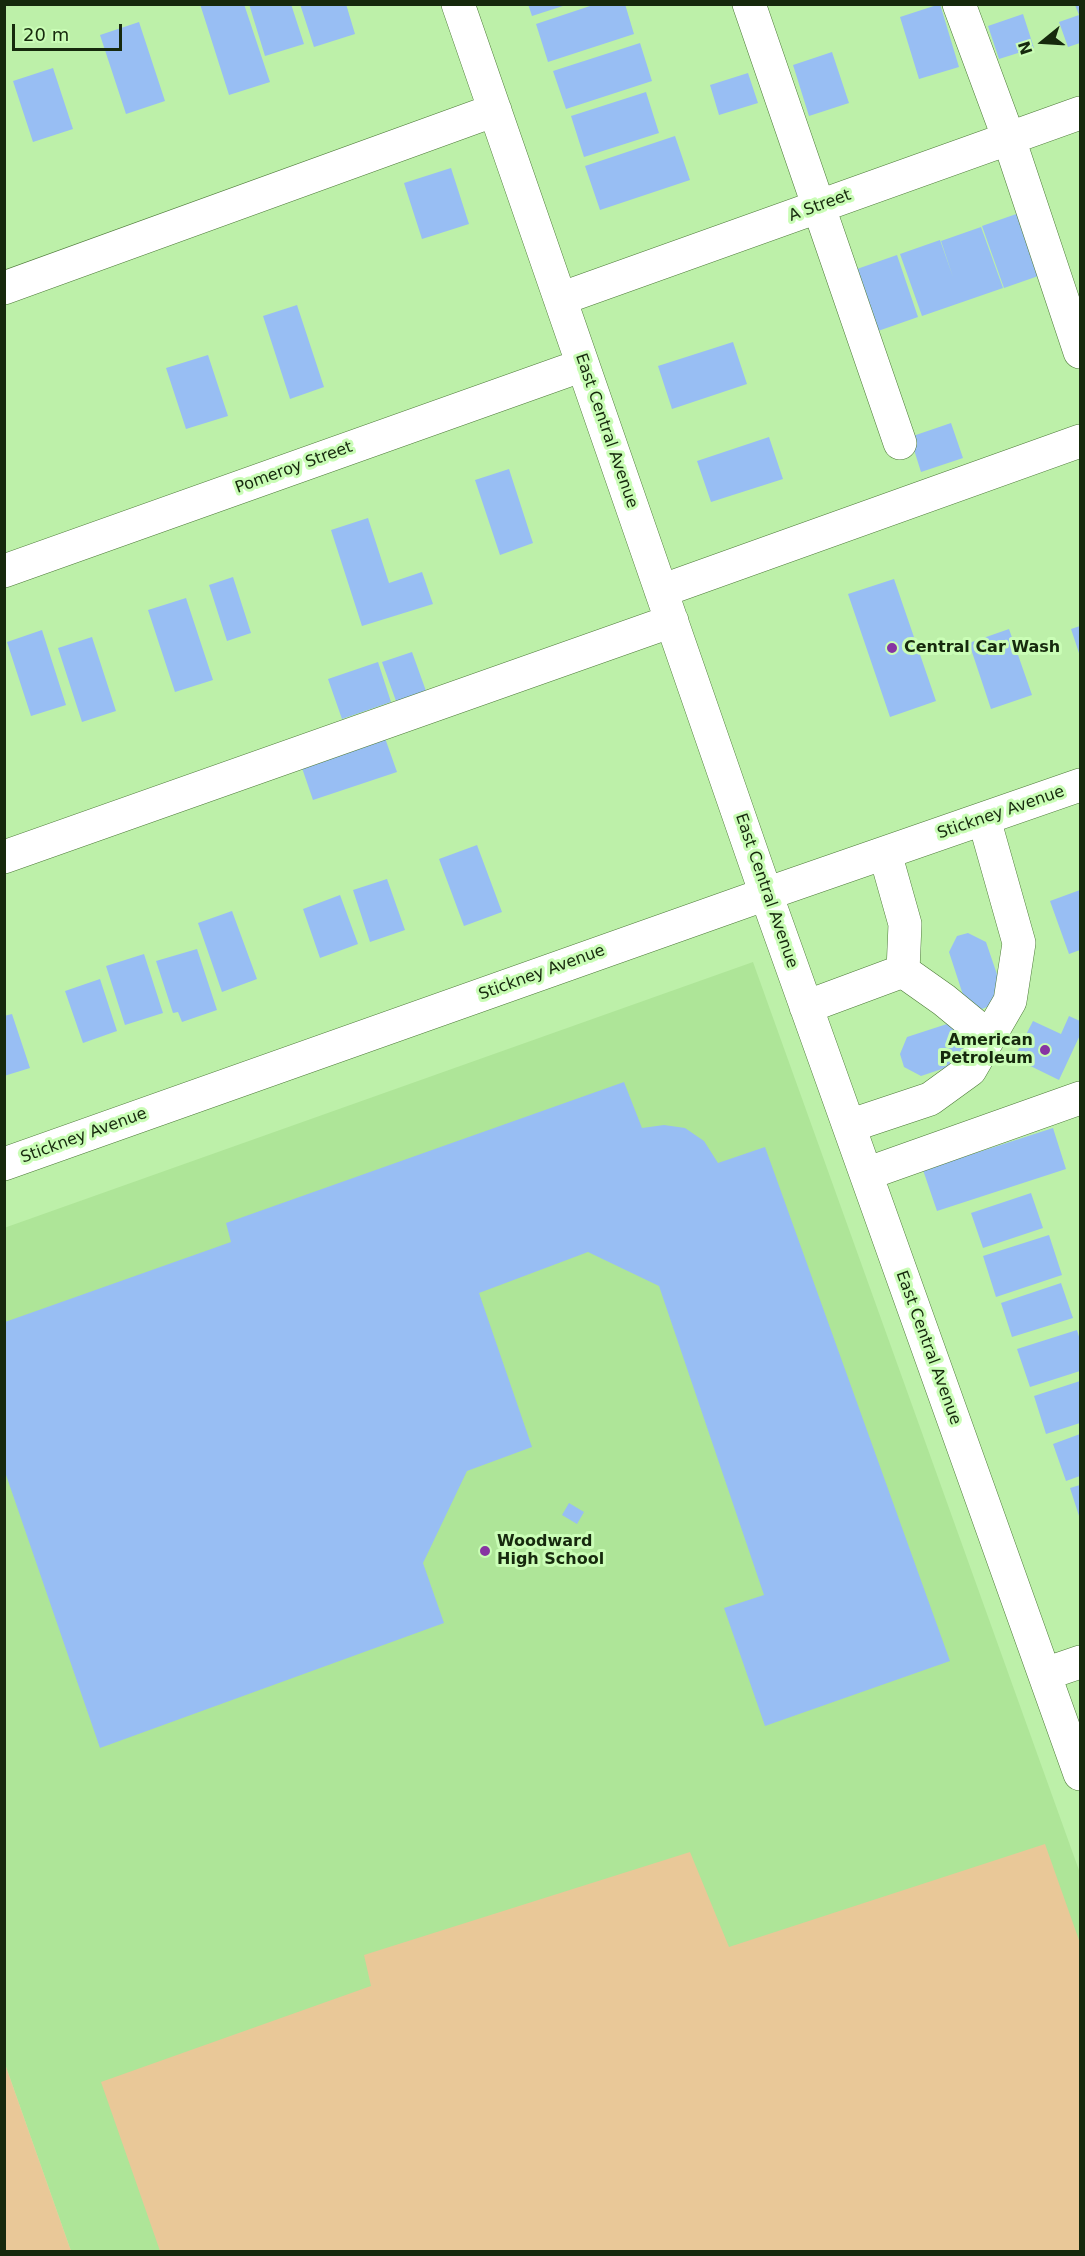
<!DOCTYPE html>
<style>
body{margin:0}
#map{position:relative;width:1085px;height:2256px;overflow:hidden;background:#bdf0a9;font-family:"DejaVu Sans",sans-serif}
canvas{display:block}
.frame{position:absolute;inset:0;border:6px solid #16290d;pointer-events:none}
.north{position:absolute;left:1013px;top:12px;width:60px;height:60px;-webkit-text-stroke:4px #cafdb6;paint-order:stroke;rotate:252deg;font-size:16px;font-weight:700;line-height:24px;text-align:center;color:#16290d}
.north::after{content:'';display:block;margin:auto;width:21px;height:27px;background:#16290d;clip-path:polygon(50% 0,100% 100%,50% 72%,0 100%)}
.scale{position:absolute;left:12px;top:24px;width:110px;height:27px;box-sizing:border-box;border:3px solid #16290d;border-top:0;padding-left:8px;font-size:18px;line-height:21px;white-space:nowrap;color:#16290d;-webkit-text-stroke:4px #cafdb6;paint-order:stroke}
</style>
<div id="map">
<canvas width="1085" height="2256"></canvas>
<div class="frame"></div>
<div class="north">N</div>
<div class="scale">20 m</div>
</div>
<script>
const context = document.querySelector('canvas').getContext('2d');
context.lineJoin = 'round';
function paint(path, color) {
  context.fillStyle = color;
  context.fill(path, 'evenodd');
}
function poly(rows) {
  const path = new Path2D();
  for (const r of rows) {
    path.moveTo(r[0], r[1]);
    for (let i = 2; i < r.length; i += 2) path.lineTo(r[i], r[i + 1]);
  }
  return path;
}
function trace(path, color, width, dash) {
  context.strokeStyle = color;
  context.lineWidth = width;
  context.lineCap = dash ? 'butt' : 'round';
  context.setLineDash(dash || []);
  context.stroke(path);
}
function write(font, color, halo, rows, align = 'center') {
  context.font = font + ' "DejaVu Sans",sans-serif';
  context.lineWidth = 6;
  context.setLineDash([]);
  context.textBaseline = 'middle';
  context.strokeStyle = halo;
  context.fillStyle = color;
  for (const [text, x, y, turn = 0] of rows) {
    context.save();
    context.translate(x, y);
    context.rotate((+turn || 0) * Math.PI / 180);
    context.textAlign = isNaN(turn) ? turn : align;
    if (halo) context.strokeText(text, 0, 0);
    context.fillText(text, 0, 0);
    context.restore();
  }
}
const built = poly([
 [753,962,1080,1873,1080,2251,71,2251,5,2064,4,1228]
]);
const green = poly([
 [1045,1844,1080,1943,1080,2251,160,2251,101,2082,371,1986,364,1955,690,1852,729,1947],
 [4,2064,5,2064,71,2251,5,2251]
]);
const building = poly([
 [200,4,244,4,270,82,229,95],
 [249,4,291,4,304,44,265,56],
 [300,4,346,4,355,34,314,47],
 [528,4,566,4,566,5,532,16],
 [596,4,625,4,634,34,548,62,536,24],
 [940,4,959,67,919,79,900,17],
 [1075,5,1080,5,1080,43,1068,47,1059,22,1079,15],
 [1023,14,1034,48,999,59,988,26],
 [139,22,165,101,126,114,100,35],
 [640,43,652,81,566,109,553,71],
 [832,52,849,103,809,116,793,65],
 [53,68,73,129,33,142,13,81],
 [748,73,758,103,719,115,710,85],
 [646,92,659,133,584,157,571,116],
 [675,136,690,180,600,210,585,166],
 [451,168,469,224,422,239,404,183],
 [1022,212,1044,274,1004,288,982,226],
 [981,227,1003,288,922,316,900,254,940,240,953,277,941,241],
 [897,255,918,317,878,331,857,269],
 [297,305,324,387,290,399,263,316],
 [733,342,747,384,672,409,658,366],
 [208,355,228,416,186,429,166,368],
 [951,423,963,458,921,472,910,437],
 [769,437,783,479,711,502,697,461],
 [509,469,533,543,500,555,475,480],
 [368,518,389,583,422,572,433,604,362,626,331,530],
 [233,577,251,633,227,641,209,585],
 [894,579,936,701,890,717,848,594],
 [186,598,213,680,175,692,148,610],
 [1080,626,1080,656,1071,629],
 [1009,629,1032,695,991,709,969,643],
 [42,630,66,705,31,716,7,642],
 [92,637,116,711,82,722,58,648],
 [412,652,426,691,396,701,382,662],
 [378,662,391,702,342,719,328,679],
 [385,738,397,772,313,800,302,768],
 [477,845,502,912,464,926,439,859],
 [387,879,405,930,370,942,353,890],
 [1080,890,1080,950,1069,954,1050,901],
 [340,895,358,944,320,958,303,909],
 [232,911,257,979,222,992,198,923],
 [968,933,986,942,1002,989,994,1004,982,1009,965,1001,949,952,957,936],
 [197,949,217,1010,182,1022,178,1012,173,1013,156,961],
 [144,954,163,1013,125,1025,106,966],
 [100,979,117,1031,83,1043,65,991],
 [12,1014,30,1068,4,1076,4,1016],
 [1069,1016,1080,1021,1080,1035,1059,1080,1014,1058,1033,1021,1061,1034],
 [947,1024,965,1031,969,1045,960,1063,921,1076,904,1067,900,1054,907,1037],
 [624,1082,642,1128,664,1125,685,1128,704,1141,718,1163,765,1147,950,1661,765,1726,724,1608,764,1595,659,1286,588,1252,479,1293,532,1447,467,1471,423,1563,444,1623,100,1748,5,1472,5,1322,231,1242,226,1223],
 [1053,1128,1066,1169,937,1211,923,1170],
 [1031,1193,1043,1228,983,1248,971,1213],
 [1049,1235,1062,1275,996,1297,983,1256],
 [1061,1283,1073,1318,1012,1337,1001,1303],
 [1077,1330,1080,1340,1080,1371,1030,1387,1017,1349],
 [1080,1381,1080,1423,1046,1434,1034,1396],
 [1080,1434,1080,1476,1066,1481,1053,1444],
 [1080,1485,1080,1519,1070,1488],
 [569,1503,584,1512,577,1524,562,1515]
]);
const minor = poly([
 [458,4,766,894,1080,1774],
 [749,4,900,443],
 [959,4,1009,139,1080,352],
 [4,288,495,110],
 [560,299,1080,113],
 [4,571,583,365],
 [661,591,1080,441],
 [4,857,672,621],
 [903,971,944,1000,989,1037],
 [806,1007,903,971,905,924,885,853],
 [849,1126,930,1099,970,1070,1010,1001,1019,943,984,819],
 [4,1164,766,894,1080,785],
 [866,1174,1080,1098],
 [1045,1674,1080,1662]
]);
const markers = [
 [892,648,6,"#8734a2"],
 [1045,1050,6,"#8734a2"],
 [485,1551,6,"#8734a2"]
];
const streetNames = [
 ["A Street",820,206,-20],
 ["East Central Avenue",606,431,71],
 ["Pomeroy Street",294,468,-20],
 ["Stickney Avenue",1001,813,-19],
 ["East Central Avenue",766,891,71],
 ["Stickney Avenue",542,973,-20],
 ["Stickney Avenue",84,1136,-20],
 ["East Central Avenue",928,1348,70]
];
const poiNames = [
 ["Central Car Wash",904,648],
 ["American",1033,1041,"right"],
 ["Petroleum",1033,1059,"right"],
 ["Woodward",497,1542],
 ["High School",497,1560]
];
paint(built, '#aee598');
paint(green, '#e9c898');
paint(building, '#98bef3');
trace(minor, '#4c7937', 34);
trace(minor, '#fff', 33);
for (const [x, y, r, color] of markers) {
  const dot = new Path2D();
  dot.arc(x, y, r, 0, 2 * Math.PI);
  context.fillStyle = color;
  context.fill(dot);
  trace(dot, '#cafdb6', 2);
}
write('16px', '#16290d', '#cafdb6', streetNames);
write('bold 16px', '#16290d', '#cafdb6', poiNames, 'left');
</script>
